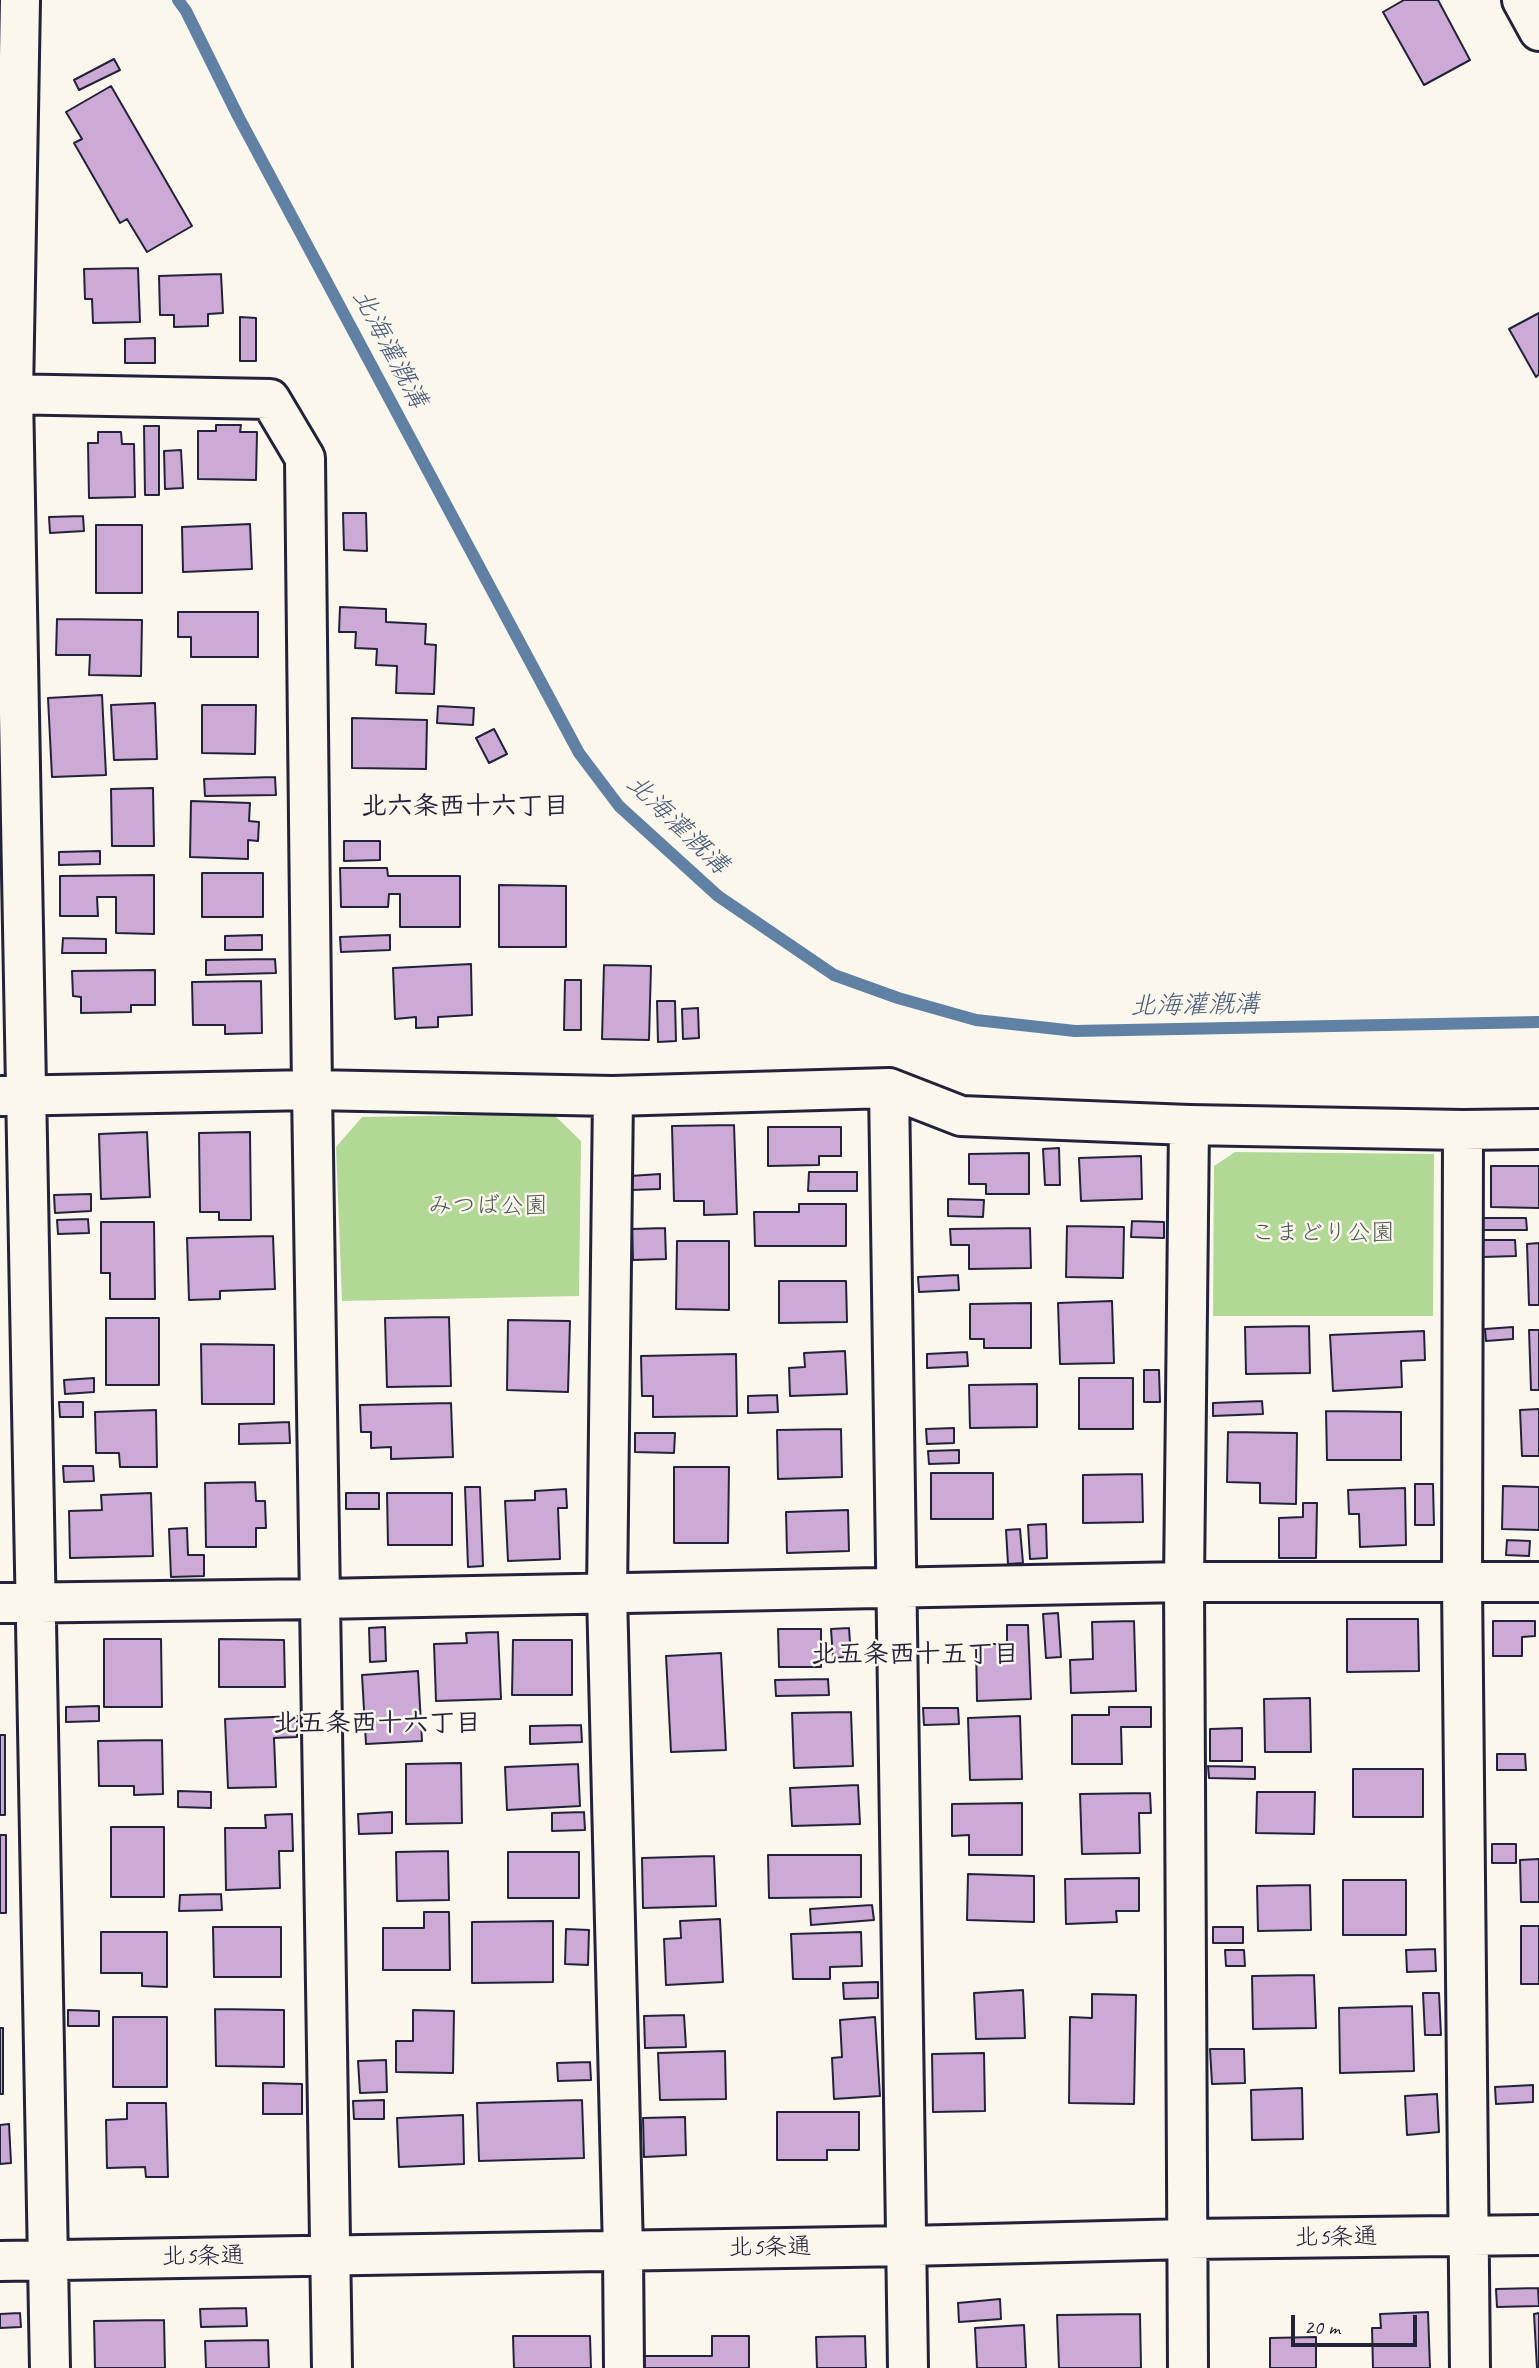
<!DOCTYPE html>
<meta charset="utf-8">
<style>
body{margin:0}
#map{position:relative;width:1539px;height:2368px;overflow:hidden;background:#fbf7ec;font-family:Caveat,sans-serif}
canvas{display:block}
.scale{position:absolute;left:1291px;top:2315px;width:126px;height:32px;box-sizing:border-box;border:4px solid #22223b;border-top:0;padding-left:9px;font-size:21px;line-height:24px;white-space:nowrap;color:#22223b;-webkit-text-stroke:5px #fbf7ec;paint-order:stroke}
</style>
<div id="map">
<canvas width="1539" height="2368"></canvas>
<div class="scale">20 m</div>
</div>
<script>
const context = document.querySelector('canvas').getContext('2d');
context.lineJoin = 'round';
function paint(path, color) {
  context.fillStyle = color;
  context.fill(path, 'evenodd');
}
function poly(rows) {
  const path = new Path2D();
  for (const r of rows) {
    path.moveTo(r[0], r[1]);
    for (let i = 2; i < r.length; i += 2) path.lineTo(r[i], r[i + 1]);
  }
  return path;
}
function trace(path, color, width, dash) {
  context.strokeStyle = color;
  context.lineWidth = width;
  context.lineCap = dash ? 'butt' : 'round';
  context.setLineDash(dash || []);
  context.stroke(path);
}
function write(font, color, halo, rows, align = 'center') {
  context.font = font + ' Caveat,"Klee One",sans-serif';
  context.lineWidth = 5;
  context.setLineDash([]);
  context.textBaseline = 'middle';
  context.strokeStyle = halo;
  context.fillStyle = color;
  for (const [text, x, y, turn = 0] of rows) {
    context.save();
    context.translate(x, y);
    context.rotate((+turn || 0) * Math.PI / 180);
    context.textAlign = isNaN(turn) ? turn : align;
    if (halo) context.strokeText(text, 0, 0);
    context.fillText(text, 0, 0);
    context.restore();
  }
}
const green = poly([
 [553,1114,581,1141,579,1296,342,1301,336,1147,362,1117],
 [1235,1152,1434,1154,1433,1316,1213,1316,1214,1166]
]);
const stream = poly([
 [178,0,186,11,238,116,579,753,619,806,718,896,834,975,898,998,976,1020,1075,1031,1539,1022]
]);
const building = poly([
 [1404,0,1438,0,1470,60,1424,85,1383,12,1404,0],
 [114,59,120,70,79,90,74,80,114,59],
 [111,86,192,226,147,252,127,219,120,223,74,143,82,139,66,112,111,86],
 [138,268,140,322,93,323,92,299,85,299,84,269,138,268],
 [221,274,223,313,208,314,208,326,174,327,174,315,160,315,159,276,221,274],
 [1539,313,1539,374,1536,377,1509,329,1539,313],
 [240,317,256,318,256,361,240,361,240,317],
 [155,338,155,363,125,363,125,339,155,338],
 [216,425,241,425,240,432,257,432,256,480,198,479,198,431,216,431,216,425],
 [144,426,159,426,159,495,145,495,144,426],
 [98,432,121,432,122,444,134,444,135,497,89,498,88,443,98,443,98,432],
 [181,450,183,488,165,489,164,451,181,450],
 [343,513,366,513,367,551,344,550,343,513],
 [83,516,84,531,50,533,49,517,83,516],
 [250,524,252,569,183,572,182,527,250,524],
 [96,525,142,525,142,593,96,593,96,525],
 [340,607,386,609,386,622,426,624,425,644,436,645,434,694,396,693,397,666,376,665,377,649,355,648,356,632,339,632,340,607],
 [178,612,258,612,258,657,191,657,191,637,178,637,178,612],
 [57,619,142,620,141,676,89,675,90,655,56,655,57,619],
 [102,695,106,775,52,777,48,698,102,695],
 [155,703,157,759,114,760,111,705,155,703],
 [202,705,256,705,255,754,202,753,202,705],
 [438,706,474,708,473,725,437,723,438,706],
 [352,718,427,720,426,769,352,768,352,718],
 [494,729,507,754,489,763,476,738,494,729],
 [275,777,276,795,205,796,204,779,275,777],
 [153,788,154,846,112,846,111,789,153,788],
 [191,801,250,803,249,821,259,822,258,841,248,840,248,859,190,857,191,801],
 [344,841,380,841,380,860,344,861,344,841],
 [100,851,100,864,59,865,59,852,100,851],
 [340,868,387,868,388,876,460,876,460,927,400,927,400,894,389,894,388,907,341,907,340,868],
 [202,873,263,873,263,917,202,917,202,873],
 [154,875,154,934,116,933,116,897,97,897,98,916,60,916,60,876,154,875],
 [499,885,566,886,566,947,499,947,499,885],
 [262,935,262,950,225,950,225,936,262,935],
 [390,935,390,950,341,952,340,937,390,935],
 [63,938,106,939,106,953,62,953,63,938],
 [275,959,276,973,206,975,206,960,275,959],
 [471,964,472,1015,438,1017,438,1027,416,1028,416,1017,395,1019,393,968,471,964],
 [604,965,651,966,649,1040,602,1039,604,965],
 [155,970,155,1005,131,1005,131,1012,81,1013,81,997,73,996,72,971,155,970],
 [565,980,581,980,581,1030,564,1030,565,980],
 [261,981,262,1033,225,1034,225,1025,193,1025,192,982,261,981],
 [657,1001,675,1001,676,1041,658,1042,657,1001],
 [698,1008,699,1038,683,1039,682,1009,698,1008],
 [734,1125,737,1214,704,1215,704,1201,674,1201,672,1126,734,1125],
 [768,1127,841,1127,841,1156,819,1156,819,1165,768,1166,768,1127],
 [147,1132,150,1197,101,1199,99,1134,147,1132],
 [250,1132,251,1220,219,1220,219,1212,200,1212,199,1133,250,1132],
 [1059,1148,1060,1185,1045,1185,1043,1149,1059,1148],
 [1029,1153,1029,1194,986,1194,986,1184,969,1184,969,1154,1029,1153],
 [1141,1156,1142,1199,1081,1201,1079,1158,1141,1156],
 [1491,1166,1539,1166,1539,1208,1491,1207,1491,1166],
 [809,1172,857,1172,857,1191,808,1191,809,1172],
 [660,1174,660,1189,631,1190,630,1176,660,1174],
 [91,1194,91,1211,55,1213,54,1195,91,1194],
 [948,1199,984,1200,983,1217,948,1216,948,1199],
 [799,1204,846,1204,846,1246,755,1246,754,1212,799,1212,799,1204],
 [1482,1218,1526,1218,1527,1230,1482,1230,1482,1218],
 [88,1219,89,1233,58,1234,57,1220,88,1219],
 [1132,1221,1164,1222,1164,1238,1131,1237,1132,1221],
 [101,1222,154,1222,155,1299,110,1299,110,1273,101,1273,101,1222],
 [1067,1226,1124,1227,1123,1278,1066,1277,1067,1226],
 [665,1228,666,1259,633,1260,632,1229,665,1228],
 [1030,1228,1031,1268,969,1269,969,1245,951,1245,950,1229,1030,1228],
 [273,1236,275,1289,220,1291,220,1299,189,1300,187,1238,273,1236],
 [1482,1240,1515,1240,1516,1256,1482,1257,1482,1240],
 [677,1241,729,1241,729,1310,676,1309,677,1241],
 [1539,1243,1539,1305,1529,1305,1527,1244,1539,1243],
 [958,1275,959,1290,919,1292,918,1277,958,1275],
 [779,1281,846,1281,847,1322,779,1323,779,1281],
 [1112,1301,1114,1363,1060,1364,1058,1303,1112,1301],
 [1031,1303,1031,1348,984,1348,984,1339,970,1339,970,1304,1031,1303],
 [449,1317,451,1386,387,1387,385,1318,449,1317],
 [106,1318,159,1318,159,1385,106,1385,106,1318],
 [508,1320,570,1321,568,1392,507,1390,508,1320],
 [1309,1326,1310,1373,1246,1374,1245,1327,1309,1326],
 [1513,1327,1513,1339,1486,1341,1485,1329,1513,1327],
 [1529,1330,1539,1330,1539,1390,1531,1390,1529,1330],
 [1424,1331,1425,1360,1401,1361,1402,1387,1333,1391,1330,1335,1424,1331],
 [201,1344,274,1345,274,1404,202,1404,201,1344],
 [845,1351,847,1394,790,1396,789,1368,805,1367,804,1353,845,1351],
 [967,1352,968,1366,927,1368,927,1354,967,1352],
 [736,1354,737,1416,653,1417,653,1396,642,1396,641,1356,736,1354],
 [1144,1370,1159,1370,1160,1402,1144,1402,1144,1370],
 [94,1378,94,1392,65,1394,64,1380,94,1378],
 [1079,1378,1133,1378,1133,1429,1079,1429,1079,1378],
 [1037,1384,1037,1427,970,1428,969,1385,1037,1384],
 [777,1395,778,1412,748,1413,748,1396,777,1395],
 [1262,1401,1263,1414,1213,1416,1213,1403,1262,1401],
 [59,1402,83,1402,83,1417,60,1417,59,1402],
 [451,1403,453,1457,391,1459,391,1447,371,1448,371,1432,361,1432,360,1405,451,1403],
 [1539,1409,1539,1456,1522,1456,1520,1410,1539,1409],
 [156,1410,157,1467,120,1467,119,1453,96,1453,95,1412,156,1410],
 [1326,1411,1401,1412,1401,1460,1327,1460,1326,1411],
 [289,1422,290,1443,239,1444,239,1424,289,1422],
 [954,1428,954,1443,927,1444,926,1429,954,1428],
 [841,1429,842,1477,778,1479,777,1430,841,1429],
 [1228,1432,1297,1433,1296,1504,1260,1503,1260,1483,1227,1482,1228,1432],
 [635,1433,675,1433,674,1453,635,1452,635,1433],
 [959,1450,959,1463,929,1464,928,1451,959,1450],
 [63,1466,93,1466,94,1481,64,1482,63,1466],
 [674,1467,729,1467,728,1543,674,1543,674,1467],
 [931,1473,993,1473,993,1519,931,1519,931,1473],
 [1142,1474,1143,1522,1083,1523,1083,1475,1142,1474],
 [255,1482,256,1501,265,1501,266,1528,256,1528,256,1547,206,1547,205,1483,255,1482],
 [1415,1484,1433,1484,1434,1525,1415,1525,1415,1484],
 [1503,1486,1539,1487,1539,1530,1502,1529,1503,1486],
 [465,1487,480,1487,483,1566,468,1567,465,1487],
 [1405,1488,1406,1545,1360,1547,1359,1514,1349,1514,1348,1490,1405,1488],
 [566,1489,567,1508,558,1508,560,1559,508,1561,505,1501,535,1500,535,1491,566,1489],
 [151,1493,153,1556,70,1558,69,1511,102,1510,101,1495,151,1493],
 [346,1493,379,1493,379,1509,346,1509,346,1493],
 [387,1493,452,1493,452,1545,388,1545,387,1493],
 [1303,1503,1317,1503,1316,1558,1279,1558,1279,1518,1303,1517,1303,1503],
 [848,1510,849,1551,787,1553,786,1512,848,1510],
 [1046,1524,1047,1558,1030,1559,1028,1525,1046,1524],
 [187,1528,188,1555,204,1555,204,1576,171,1577,169,1529,187,1528],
 [1020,1529,1023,1563,1008,1564,1006,1530,1020,1529],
 [1507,1540,1530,1541,1529,1556,1506,1555,1507,1540],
 [1058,1613,1061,1657,1046,1658,1043,1614,1058,1613],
 [1347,1619,1418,1619,1419,1671,1347,1672,1347,1619],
 [1134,1621,1136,1691,1071,1693,1070,1660,1093,1659,1092,1622,1134,1621],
 [1493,1621,1535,1621,1535,1636,1522,1637,1522,1656,1493,1656,1493,1621],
 [1007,1625,1028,1625,1031,1699,977,1701,976,1644,1007,1644,1007,1625],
 [385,1627,386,1661,370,1662,369,1628,385,1627],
 [849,1628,851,1657,833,1658,831,1629,849,1628],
 [778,1629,821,1629,821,1667,779,1667,778,1629],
 [498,1632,501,1699,436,1701,434,1644,467,1643,466,1633,498,1632],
 [104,1639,161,1639,162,1707,104,1707,104,1639],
 [219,1639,284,1640,285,1687,219,1687,219,1639],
 [513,1640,572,1640,572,1695,512,1695,513,1640],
 [721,1653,726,1750,671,1752,666,1656,721,1653],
 [418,1671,422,1741,366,1744,362,1675,418,1671],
 [828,1679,829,1695,776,1696,775,1680,828,1679],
 [1310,1698,1311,1752,1265,1752,1264,1699,1310,1698],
 [99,1706,99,1721,66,1722,66,1707,99,1706],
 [1109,1707,1151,1707,1151,1727,1121,1727,1122,1764,1072,1764,1072,1715,1109,1715,1109,1707],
 [923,1708,958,1708,959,1724,924,1725,923,1708],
 [851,1712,853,1766,794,1768,792,1713,851,1712],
 [297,1716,297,1737,274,1738,276,1787,228,1788,225,1719,297,1716],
 [1020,1716,1022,1779,970,1780,968,1718,1020,1716],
 [581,1725,582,1742,530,1744,530,1726,581,1725],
 [1242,1728,1242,1761,1210,1761,1210,1729,1242,1728],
 [0,1735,5,1735,5,1815,0,1815,0,1735],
 [162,1740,163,1794,134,1795,134,1786,99,1786,98,1741,162,1740],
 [1497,1754,1525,1754,1526,1770,1497,1770,1497,1754],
 [461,1763,462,1823,406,1824,406,1764,461,1763],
 [578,1764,580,1806,507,1810,505,1767,578,1764],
 [1208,1766,1255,1767,1255,1779,1209,1778,1208,1766],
 [1353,1769,1423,1769,1423,1817,1353,1817,1353,1769],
 [858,1785,860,1824,792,1826,790,1788,858,1785],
 [178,1791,211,1792,211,1808,178,1807,178,1791],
 [1257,1792,1315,1792,1314,1834,1256,1833,1257,1792],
 [1150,1793,1151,1813,1139,1813,1140,1853,1082,1854,1080,1794,1150,1793],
 [1022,1803,1022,1855,969,1855,969,1835,952,1836,952,1804,1022,1803],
 [392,1812,392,1833,359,1834,358,1814,392,1812],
 [584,1812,585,1830,552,1831,552,1813,584,1812],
 [292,1814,293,1851,279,1851,280,1888,226,1890,225,1828,266,1828,265,1815,292,1814],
 [111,1827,164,1827,164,1897,111,1897,111,1827],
 [0,1835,6,1835,6,1913,0,1913,0,1835],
 [1492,1844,1516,1844,1516,1863,1492,1863,1492,1844],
 [448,1851,449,1900,397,1901,396,1852,448,1851],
 [508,1852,579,1852,579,1898,508,1898,508,1852],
 [768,1855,861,1855,861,1897,769,1898,768,1855],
 [714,1856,716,1906,643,1908,642,1858,714,1856],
 [1539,1859,1539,1902,1521,1902,1520,1860,1539,1859],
 [968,1874,1034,1876,1034,1922,967,1920,968,1874],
 [1139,1878,1139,1911,1116,1911,1117,1922,1066,1924,1065,1879,1139,1878],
 [1343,1880,1406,1880,1406,1935,1343,1935,1343,1880],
 [1310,1885,1311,1930,1258,1931,1257,1886,1310,1885],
 [221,1894,222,1910,179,1911,180,1895,221,1894],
 [872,1905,874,1920,811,1925,810,1909,872,1905],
 [424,1912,449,1912,450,1970,383,1970,383,1928,424,1928,424,1912],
 [720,1919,723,1982,666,1985,664,1939,681,1938,680,1921,720,1919],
 [553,1921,553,1982,472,1983,472,1922,553,1921],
 [1521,1926,1539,1926,1539,1984,1521,1984,1521,1926],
 [213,1927,281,1927,281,1977,214,1977,213,1927],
 [1213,1927,1243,1927,1243,1943,1213,1943,1213,1927],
 [566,1929,589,1930,588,1965,565,1964,566,1929],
 [101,1932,167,1932,167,1987,142,1986,142,1973,101,1973,101,1932],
 [861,1932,862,1966,830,1967,830,1979,793,1979,791,1934,861,1932],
 [1435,1949,1436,1971,1407,1972,1406,1950,1435,1949],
 [1225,1950,1244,1950,1245,1966,1226,1966,1225,1950],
 [1314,1975,1316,2028,1253,2029,1252,1976,1314,1975],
 [878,1982,878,1998,844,1999,843,1983,878,1982],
 [1023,1990,1025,2038,976,2039,974,1993,1023,1990],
 [1423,1993,1439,1993,1441,2035,1425,2035,1423,1993],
 [1092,1994,1136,1995,1134,2104,1069,2103,1070,2017,1092,2018,1092,1994],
 [1412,2006,1414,2071,1340,2073,1339,2008,1412,2006],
 [215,2009,284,2010,284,2067,216,2066,215,2009],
 [68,2010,99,2011,99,2026,68,2026,68,2010],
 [413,2010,454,2011,453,2073,396,2072,396,2041,413,2041,413,2010],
 [684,2015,686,2047,645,2048,644,2016,684,2015],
 [113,2017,167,2017,167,2087,113,2087,113,2017],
 [875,2017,880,2096,834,2099,832,2058,842,2057,840,2020,875,2017],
 [0,2028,3,2028,3,2094,0,2094,0,2028],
 [1210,2049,1244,2049,1245,2083,1212,2084,1210,2049],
 [725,2051,726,2099,660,2100,658,2053,725,2051],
 [984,2053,985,2111,933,2112,932,2054,984,2053],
 [386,2060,387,2092,360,2093,358,2061,386,2060],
 [590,2062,591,2080,558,2081,557,2063,590,2062],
 [263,2083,302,2084,302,2114,263,2114,263,2083],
 [1533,2085,1533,2102,1496,2104,1495,2087,1533,2085],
 [1302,2088,1303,2139,1252,2140,1251,2090,1302,2088],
 [1437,2094,1439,2132,1407,2135,1405,2096,1437,2094],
 [384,2100,384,2119,354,2119,353,2101,384,2100],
 [582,2100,584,2158,479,2161,477,2103,582,2100],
 [127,2103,166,2103,168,2177,146,2177,145,2167,107,2168,106,2120,127,2119,127,2103],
 [777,2112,859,2112,859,2150,827,2150,827,2160,777,2160,777,2112],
 [463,2115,464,2164,399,2167,397,2118,463,2115],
 [685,2117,686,2155,644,2157,643,2118,685,2117],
 [9,2124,11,2163,0,2164,0,2125,9,2124],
 [1538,2288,1539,2306,1497,2307,1496,2289,1538,2288],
 [1000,2299,1001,2319,959,2322,958,2303,1000,2299],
 [246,2308,247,2326,201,2327,200,2309,246,2308],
 [1428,2312,1430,2368,1373,2368,1372,2328,1381,2328,1380,2314,1428,2312],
 [20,2313,21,2327,0,2328,0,2314,20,2313],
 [1539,2313,1539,2368,1537,2368,1534,2314,1539,2313],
 [1140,2314,1141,2368,1059,2368,1057,2315,1140,2314],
 [164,2320,165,2368,95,2368,94,2321,164,2320],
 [1024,2325,1026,2368,977,2368,975,2328,1024,2325],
 [513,2336,590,2336,591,2368,514,2368,513,2336],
 [712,2336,749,2336,749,2368,644,2368,643,2356,712,2356,712,2336],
 [865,2336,866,2368,817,2368,816,2337,865,2336],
 [1316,2337,1316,2368,1270,2368,1270,2338,1316,2337],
 [268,2340,269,2368,206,2368,205,2341,268,2340]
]);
const minor = poly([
 [20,0,13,394,50,2368],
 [1522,0,1539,31],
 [0,394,270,399,305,458,312,1090,332,2368],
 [889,1088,908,2368],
 [0,1096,312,1090,613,1096,889,1088,961,1116,1189,1125,1463,1130,1539,1129],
 [613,1096,607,1593,623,2251,624,2368],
 [1463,1130,1462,1583,1470,2368],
 [0,1603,321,1599,1184,1582,1539,1582],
 [0,2261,907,2246,1187,2239,1539,2235],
 [1188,2368,1184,1582,1189,1125]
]);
const parkNames = [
 ["みつば公園",488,1207],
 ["こまどり公園",1323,1234]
];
const streetNames = [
 ["北5条通",1336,2238,-1],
 ["北5条通",770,2248,-1],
 ["北5条通",203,2257,-1]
];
const waterNames = [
 ["北海灌漑溝",389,349,62],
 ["北海灌漑溝",677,825,44],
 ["北海灌漑溝",1195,1006,-1]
];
const neighbourhoodNames = [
 ["北六条西十六丁目",465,807],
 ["北五条西十五丁目",915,1655],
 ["北五条西十六丁目",377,1724]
];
paint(green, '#b1d995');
trace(stream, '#6081a3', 12);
paint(building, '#ccaad5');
trace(building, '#22223b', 2);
trace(minor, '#22223b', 44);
trace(minor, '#fbf7ec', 38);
write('24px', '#4d5956', '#fbf7ec', parkNames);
write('24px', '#22223b', '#fbf7ec', streetNames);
write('italic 26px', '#465978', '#fbf7ec', waterNames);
write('bold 26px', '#22223b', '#fbf7ec', neighbourhoodNames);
</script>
